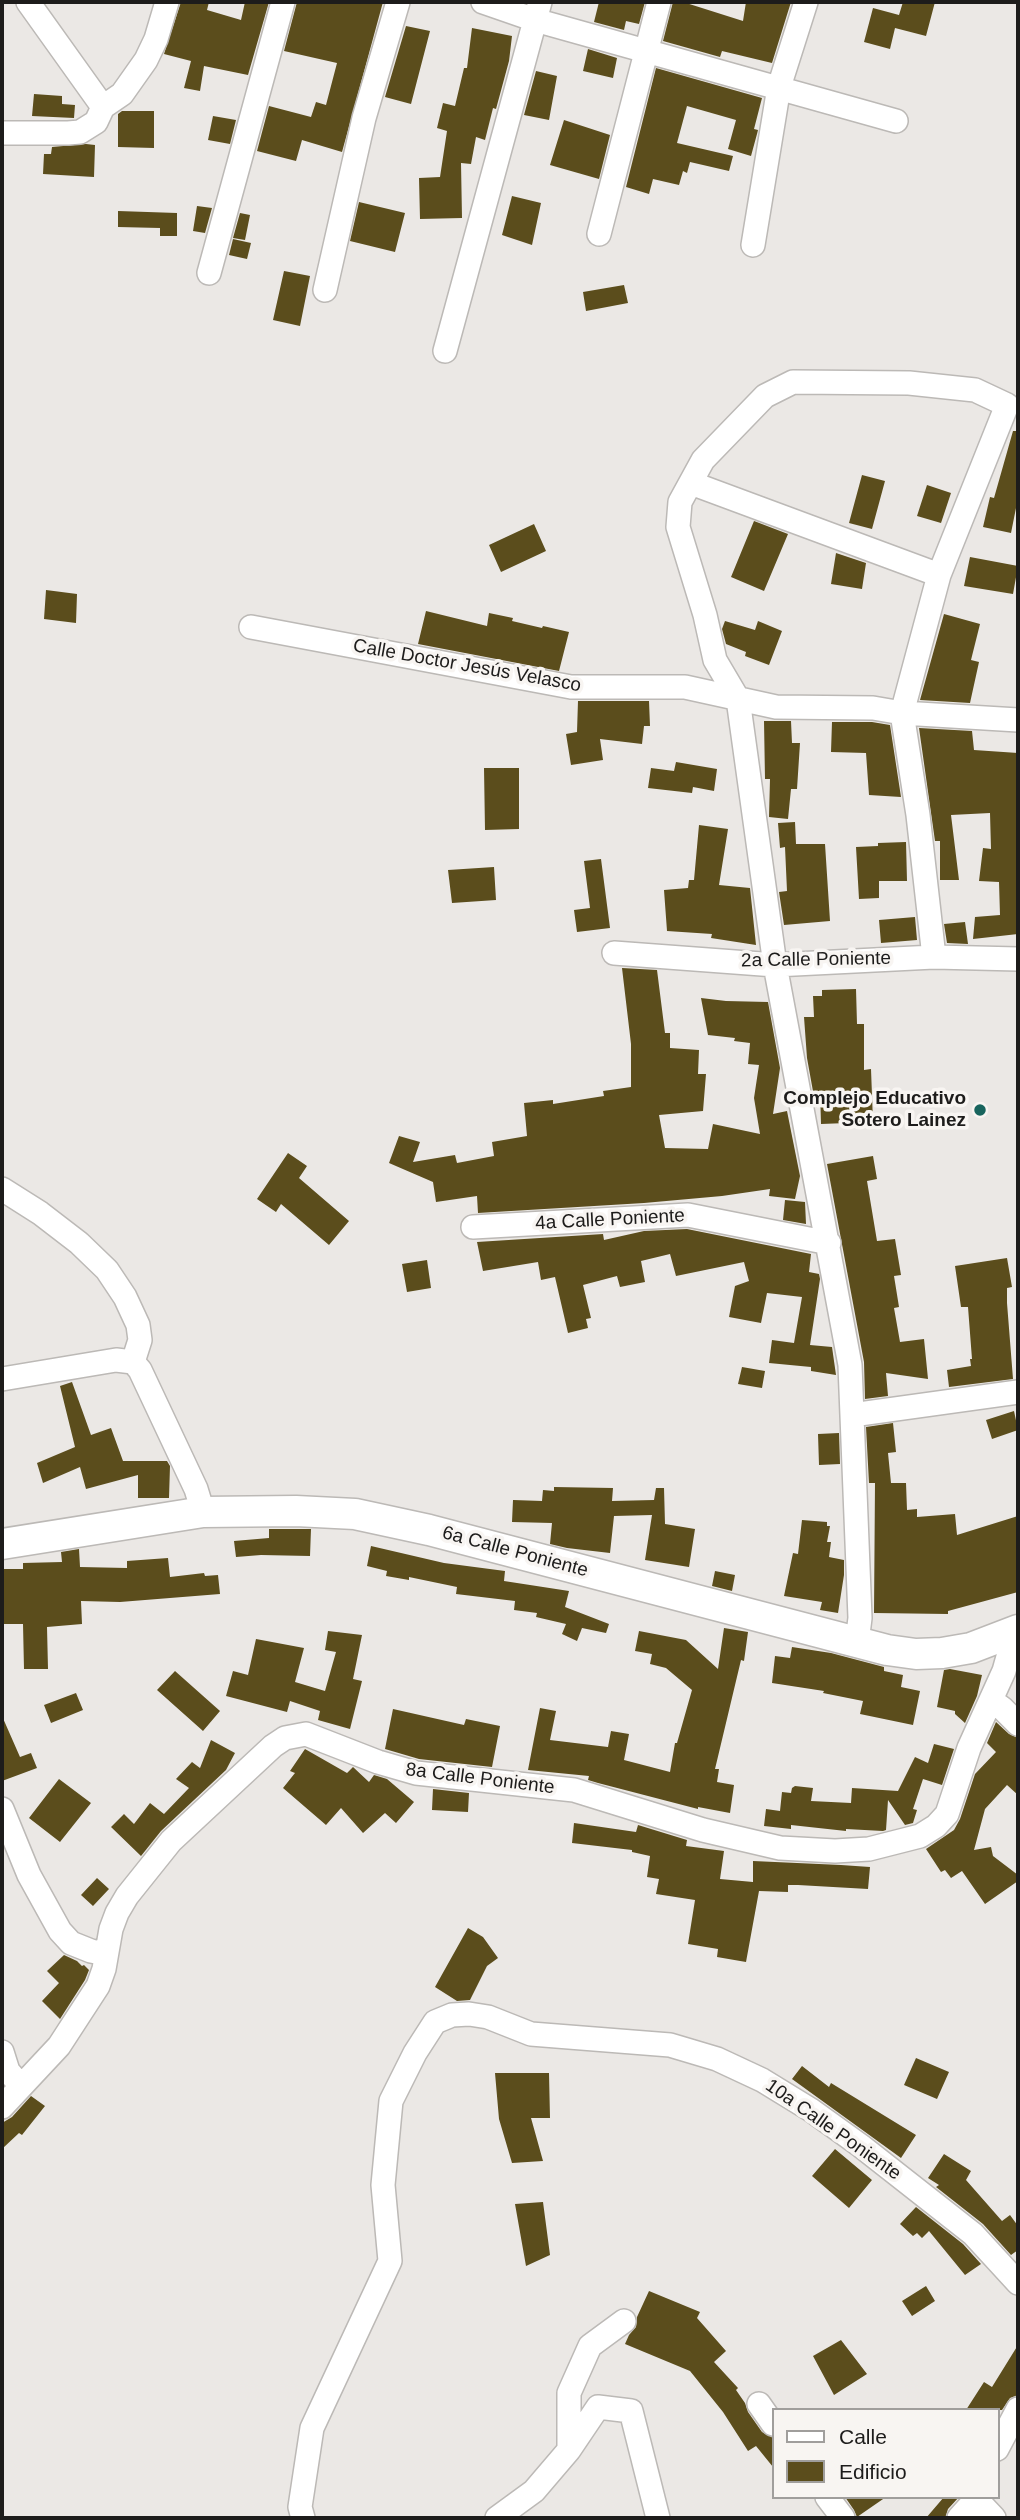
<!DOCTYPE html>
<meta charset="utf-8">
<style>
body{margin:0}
#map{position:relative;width:1020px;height:2520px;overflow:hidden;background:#ebe8e5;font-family:Helvetica,sans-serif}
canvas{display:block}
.frame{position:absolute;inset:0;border:4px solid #1d1c1b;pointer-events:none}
.legend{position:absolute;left:772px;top:2408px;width:228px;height:91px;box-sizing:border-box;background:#f8f5f2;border:2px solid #a09e9c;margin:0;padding:9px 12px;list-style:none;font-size:21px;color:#1d1c1b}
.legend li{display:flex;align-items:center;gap:14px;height:35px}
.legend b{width:35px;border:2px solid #a09e9c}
</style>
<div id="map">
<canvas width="1020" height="2520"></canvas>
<div class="frame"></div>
<ul class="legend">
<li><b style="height:9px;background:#fff"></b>Calle</li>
<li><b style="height:19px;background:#5b4d1c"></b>Edificio</li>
</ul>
</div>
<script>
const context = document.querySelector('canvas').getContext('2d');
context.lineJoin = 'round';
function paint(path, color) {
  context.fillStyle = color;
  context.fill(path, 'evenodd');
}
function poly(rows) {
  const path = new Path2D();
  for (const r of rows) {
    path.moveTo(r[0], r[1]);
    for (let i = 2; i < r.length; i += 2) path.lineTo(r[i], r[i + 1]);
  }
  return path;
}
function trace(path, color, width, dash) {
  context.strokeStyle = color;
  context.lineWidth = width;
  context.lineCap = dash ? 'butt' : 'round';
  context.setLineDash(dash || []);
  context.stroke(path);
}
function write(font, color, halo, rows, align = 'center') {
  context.font = font + ' Helvetica,sans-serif';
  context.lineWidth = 7;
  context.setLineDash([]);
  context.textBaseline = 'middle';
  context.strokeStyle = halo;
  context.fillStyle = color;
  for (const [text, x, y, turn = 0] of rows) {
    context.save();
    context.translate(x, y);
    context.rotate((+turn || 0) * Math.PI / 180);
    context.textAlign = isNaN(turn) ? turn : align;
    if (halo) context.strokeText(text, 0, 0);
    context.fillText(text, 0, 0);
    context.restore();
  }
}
const building = poly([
 [181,2,209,2,207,10,241,20,245,2,269,2,248,75,204,66,200,91,184,88,191,61,164,54],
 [297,2,383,2,342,152,302,140,296,161,257,151,269,106,311,117,316,102,326,105,337,63,284,51],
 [599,2,645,2,639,24,626,21,624,30,594,22],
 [673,2,683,2,743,21,746,2,791,2,772,63,722,51,720,57,663,41],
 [903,2,935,2,926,36,895,28,890,49,864,42,873,8,899,15],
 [406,26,430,31,411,104,385,97],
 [472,28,512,36,509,61,496,109,493,108,485,140,476,137,471,164,461,163,462,218,420,219,419,178,440,177,447,131,437,128,443,103,455,106,464,68,467,68],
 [588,49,617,58,613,78,583,71],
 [656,68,762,98,754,129,758,130,757,134,751,156,728,149,736,120,687,106,677,143,733,156,729,171,690,162,687,173,683,171,679,185,653,179,649,194,626,187],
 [536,71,557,76,549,120,524,115],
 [34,94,62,96,62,104,75,105,74,118,32,116],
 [122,111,154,111,154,148,118,147,118,114],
 [213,116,236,120,230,144,208,140],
 [564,120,610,135,599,179,550,165],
 [86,144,95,145,94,177,43,174,44,154,51,154,52,147],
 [512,196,541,203,532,245,502,235],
 [359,202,405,213,395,252,350,241],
 [197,206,212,208,205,233,193,231],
 [118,211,177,213,177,236,160,236,160,228,118,227],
 [240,213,250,215,245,240,233,238],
 [233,239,251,243,247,259,229,255],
 [284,271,310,276,300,326,273,320],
 [624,285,628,303,586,311,583,292],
 [1013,431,1018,431,1018,498,1011,533,983,527,990,497,994,498],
 [862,475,885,481,872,529,849,523],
 [927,485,951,493,941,523,917,516],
 [754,521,788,534,764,591,731,577],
 [534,524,546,551,501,572,489,545],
 [836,553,866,563,862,589,831,584],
 [970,557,1018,566,1013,594,964,586],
 [46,590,77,594,76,623,44,619],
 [426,611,487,626,489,613,513,618,512,621,542,628,543,626,569,632,559,671,418,644],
 [944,614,980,624,971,660,979,662,970,703,920,700],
 [725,621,755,630,758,621,782,631,769,665,745,656,746,652,726,644,722,629],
 [578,701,649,701,650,726,644,726,642,744,600,739,603,760,571,765,566,734,577,732],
 [764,721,791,721,792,743,800,743,797,789,791,789,788,819,769,817,770,779,765,779],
 [832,722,872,722,890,725,901,797,869,795,866,753,831,752],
 [919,728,972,731,974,750,1018,753,1018,860,1016,860,1018,934,973,939,975,917,1000,915,999,882,979,881,983,848,991,849,990,813,951,815,959,880,940,880,940,841,935,841],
 [676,762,717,769,714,791,693,787,692,793,648,788,651,768,674,771],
 [484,768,519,768,519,829,485,830],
 [795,822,796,844,825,844,830,921,784,925,779,892,787,891,785,847,780,848,778,823],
 [699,825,728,829,719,885,750,888,756,945,711,938,712,934,667,931,664,890,688,888,689,880,694,880],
 [906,842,907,881,879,881,879,898,859,899,856,847,878,846,878,843],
 [601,859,610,928,577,932,574,910,590,908,584,861],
 [494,867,496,900,452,903,448,870],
 [915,917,917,940,881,943,879,920],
 [965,922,968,944,947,943,944,924],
 [622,968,657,970,665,1033,670,1033,670,1048,699,1050,698,1074,706,1074,703,1111,659,1115,665,1148,708,1149,713,1124,760,1134,754,1098,759,1065,748,1064,750,1043,734,1041,735,1038,708,1035,701,998,726,1001,768,1002,780,1068,773,1114,787,1111,800,1176,795,1199,769,1196,770,1189,722,1196,644,1203,478,1213,477,1196,436,1202,433,1182,389,1163,399,1136,420,1142,413,1162,455,1155,457,1163,494,1156,492,1142,527,1136,524,1103,553,1100,553,1104,604,1096,603,1091,631,1087,631,1044],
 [856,989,857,1024,864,1024,864,1070,871,1069,873,1122,821,1124,820,1090,816,1108,807,1058,804,1017,814,1017,813,996,822,996,822,990],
 [288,1153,307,1166,299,1178,349,1221,329,1245,281,1204,276,1212,257,1199],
 [873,1156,877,1179,867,1181,877,1241,895,1239,901,1275,894,1276,899,1307,894,1308,900,1342,924,1339,928,1379,886,1373,888,1396,865,1399,864,1362,827,1164],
 [785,1200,805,1202,806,1224,783,1220],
 [687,1229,811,1254,809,1272,819,1274,820,1279,810,1345,832,1347,836,1375,811,1371,811,1367,769,1363,772,1340,794,1343,802,1297,767,1293,761,1323,729,1317,735,1286,749,1281,744,1262,676,1276,670,1254,641,1261,645,1282,620,1287,617,1276,583,1285,591,1318,586,1319,588,1328,568,1333,555,1277,541,1280,538,1262,483,1271,477,1242,603,1234,604,1240,644,1231],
 [1007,1258,1012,1287,1007,1288,1007,1303,1013,1379,949,1387,947,1370,971,1366,970,1359,972,1359,968,1307,961,1307,955,1266],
 [427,1260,431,1288,407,1292,402,1264],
 [742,1367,765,1371,762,1388,738,1384],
 [72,1382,91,1435,111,1428,123,1461,167,1461,170,1466,169,1498,138,1498,138,1475,86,1489,80,1467,43,1483,37,1463,75,1447,60,1386],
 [1014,1411,1018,1430,992,1439,986,1420],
 [893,1423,896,1452,888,1453,891,1483,906,1483,907,1510,917,1509,917,1517,955,1514,957,1535,1018,1516,1018,1592,948,1611,948,1614,874,1613,875,1483,869,1483,866,1427],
 [839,1433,840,1464,819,1465,818,1434],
 [554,1487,613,1488,612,1501,654,1500,656,1488,664,1488,665,1524,695,1529,689,1567,645,1560,652,1515,614,1516,610,1553,567,1548,550,1544,552,1523,512,1522,513,1500,542,1501,543,1490,554,1491],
 [802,1520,827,1522,827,1526,830,1526,827,1542,831,1542,829,1557,844,1560,844,1575,838,1613,820,1610,822,1602,784,1596,793,1553,798,1554],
 [269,1529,311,1529,310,1556,261,1555,236,1557,234,1541,269,1538],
 [371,1546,444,1563,505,1571,504,1581,569,1591,565,1607,609,1624,606,1633,582,1628,577,1641,562,1634,566,1624,536,1617,537,1613,514,1610,515,1601,456,1594,457,1587,409,1577,409,1580,386,1576,387,1571,367,1566],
 [79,1549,80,1567,127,1568,127,1561,168,1558,170,1577,204,1573,205,1576,218,1575,220,1594,120,1602,81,1601,82,1624,47,1627,48,1669,24,1669,23,1624,2,1624,2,1569,23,1569,23,1563,62,1562,61,1552],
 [715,1571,735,1575,732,1591,712,1586],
 [724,1628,748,1632,744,1661,741,1660,715,1769,719,1769,717,1782,734,1785,730,1813,698,1807,698,1809,598,1783,588,1780,589,1776,528,1770,540,1708,556,1711,550,1740,608,1747,611,1731,629,1734,624,1760,670,1772,675,1743,677,1743,692,1690,666,1668,650,1664,652,1654,635,1651,639,1631,686,1640,718,1669],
 [328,1631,362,1635,353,1679,362,1681,350,1729,318,1720,320,1711,290,1701,287,1712,226,1696,233,1671,248,1675,256,1639,304,1648,295,1682,325,1691,336,1652,325,1650],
 [792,1647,831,1653,884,1667,884,1671,903,1675,901,1687,920,1691,913,1725,860,1714,863,1701,823,1693,824,1691,772,1683,775,1656,790,1658],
 [950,1669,982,1675,977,1696,965,1723,955,1714,955,1711,937,1707,944,1670],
 [175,1671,220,1711,203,1731,157,1690],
 [76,1693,83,1710,51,1723,44,1705],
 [393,1709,464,1725,466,1719,500,1726,492,1767,419,1759,385,1749],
 [2,1716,20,1757,31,1753,37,1768,2,1781],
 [996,1722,1009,1734,1018,1738,1018,1795,1007,1785,985,1809,974,1850,991,1847,993,1856,1018,1875,1018,1881,985,1904,962,1871,951,1878,945,1870,941,1872,926,1849,954,1830,960,1819,975,1774,996,1752,987,1743],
 [211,1740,235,1753,226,1770,161,1831,141,1856,111,1827,124,1814,134,1824,150,1803,164,1814,189,1788,176,1779,192,1762,200,1768],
 [934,1744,954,1749,942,1785,923,1779,913,1809,917,1810,913,1823,905,1825,888,1800,886,1830,883,1831,846,1829,846,1831,791,1825,791,1829,764,1826,766,1809,780,1811,782,1792,791,1793,792,1788,795,1786,813,1788,811,1801,851,1803,852,1788,898,1791,915,1757,928,1763],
 [305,1749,347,1773,353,1767,369,1782,374,1775,387,1779,414,1802,396,1823,385,1813,363,1833,341,1808,326,1825,283,1788,295,1773,290,1771],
 [59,1779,91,1803,60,1842,29,1818],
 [433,1789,469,1793,468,1812,432,1810],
 [574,1823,636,1832,638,1825,687,1840,686,1846,724,1851,720,1879,753,1882,753,1861,841,1865,870,1867,868,1889,798,1885,788,1885,788,1892,759,1891,746,1962,717,1957,718,1949,688,1944,695,1900,656,1894,659,1879,647,1877,650,1856,632,1852,632,1850,572,1843],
 [97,1878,109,1889,93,1906,81,1895],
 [468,1928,483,1937,498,1958,487,1966,470,2000,457,2001,435,1987],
 [64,1955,77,1961,82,1966,84,1965,89,1970,85,1980,60,2019,42,2001,59,1983,47,1971],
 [916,2058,949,2072,937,2099,904,2085],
 [802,2066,829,2087,831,2083,916,2135,901,2158,792,2079],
 [495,2073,549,2073,550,2118,531,2118,543,2161,512,2163,499,2119],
 [31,2096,45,2106,22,2135,19,2133,2,2149,2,2123,12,2117],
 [835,2149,872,2180,849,2208,812,2176],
 [944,2154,971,2171,966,2180,1002,2221,1010,2215,1018,2226,1018,2250,1011,2255,983,2224,936,2187,939,2185,928,2178],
 [543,2202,550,2255,526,2266,515,2204],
 [916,2207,963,2244,981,2264,965,2275,929,2231,922,2238,917,2233,913,2236,900,2224],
 [926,2286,935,2301,912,2316,902,2301],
 [649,2291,700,2312,697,2318,726,2351,714,2362,738,2388,736,2390,745,2403,748,2412,762,2432,773,2438,773,2467,756,2446,748,2451,723,2412,690,2371,625,2344,629,2335,636,2327,637,2317],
 [841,2340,867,2374,834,2395,813,2356],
 [1018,2345,1018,2395,1010,2398,1002,2410,966,2410,984,2382,992,2387],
 [845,2497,886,2497,857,2517,854,2510],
 [944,2497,959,2497,948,2509,945,2518,926,2518]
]);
const minor = poly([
 [28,2,103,107],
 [483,2,535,20,896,121],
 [2,133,68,133,80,132,96,122,103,107,122,94,146,60,156,39,167,2],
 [599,234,659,2],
 [753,245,779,87,806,2],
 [209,273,283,2],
 [325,290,364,118,398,2],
 [445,351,540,2],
 [691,483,939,575],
 [251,627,571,687,685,687,776,707,873,708,902,713,1018,720],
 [614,953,775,965,934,957,1018,959],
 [2,1189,40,1213,79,1243,107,1270,125,1297,138,1325,140,1340,133,1362],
 [473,1227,688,1215,829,1243],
 [2,1379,116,1360,133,1362,140,1370,196,1489,203,1512],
 [852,1415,1018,1392],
 [857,1642,860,1618,850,1365,775,965,738,699,715,660,705,615,678,527,680,502,703,460,765,396,793,382,909,383,975,390,1007,405,939,575,902,713,918,815,934,957],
 [991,1700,1002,1708,1018,1724],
 [2,1809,29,1875,60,1931,71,1943,91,1951,106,1954],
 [2,2052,8,2071,21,2086],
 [2,2107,59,2046,98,1986,104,1969,111,1929,117,1913,127,1896,171,1841,273,1746,285,1738,306,1734,378,1762,416,1773,574,1790,703,1830,780,1848,835,1851,869,1849,920,1836,936,1826,947,1814,969,1748,1004,1671,1011,1646,1010,1633],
 [759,2404,773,2424],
 [997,2449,1018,2409],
 [569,2450,598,2407,631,2411,658,2518],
 [827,2497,843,2518],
 [977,2500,994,2518],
 [303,2518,300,2507,312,2428,390,2261,383,2185,391,2101,415,2053,435,2022,452,2015,469,2014,488,2017,531,2034,670,2045,717,2059,762,2080,811,2110,861,2146,973,2234,1018,2283],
 [497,2518,534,2491,569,2450,569,2393,590,2346,624,2321],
 [959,2518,978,2497]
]);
const tertiary = poly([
 [2,1544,203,1512,296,1511,355,1514,429,1530,887,1650,916,1654,942,1653,971,1648,1018,1630]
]);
const markers = [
 [980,1110,7,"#18645d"]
];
const streetNames = [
 ["Calle Doctor Jesús Velasco",467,666,10],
 ["2a Calle Poniente",816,960,-1],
 ["4a Calle Poniente",610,1220,-3],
 ["6a Calle Poniente",515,1552,15],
 ["8a Calle Poniente",480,1779,7],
 ["10a Calle Poniente",833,2130,35]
];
const poiNames = [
 ["Complejo Educativo",966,1099],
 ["Sotero Lainez",966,1121]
];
paint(building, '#5b4d1c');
trace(minor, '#bcb9b6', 26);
trace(tertiary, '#bcb9b6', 33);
trace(minor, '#fff', 23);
trace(tertiary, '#fff', 30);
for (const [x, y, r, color] of markers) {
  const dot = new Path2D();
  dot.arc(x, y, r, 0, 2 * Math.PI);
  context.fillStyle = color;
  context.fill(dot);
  trace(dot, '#f8f5f2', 2.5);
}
write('19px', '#1d1c1b', '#f8f5f2', streetNames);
write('bold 19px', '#1d1c1b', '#f8f5f2', poiNames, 'right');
</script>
